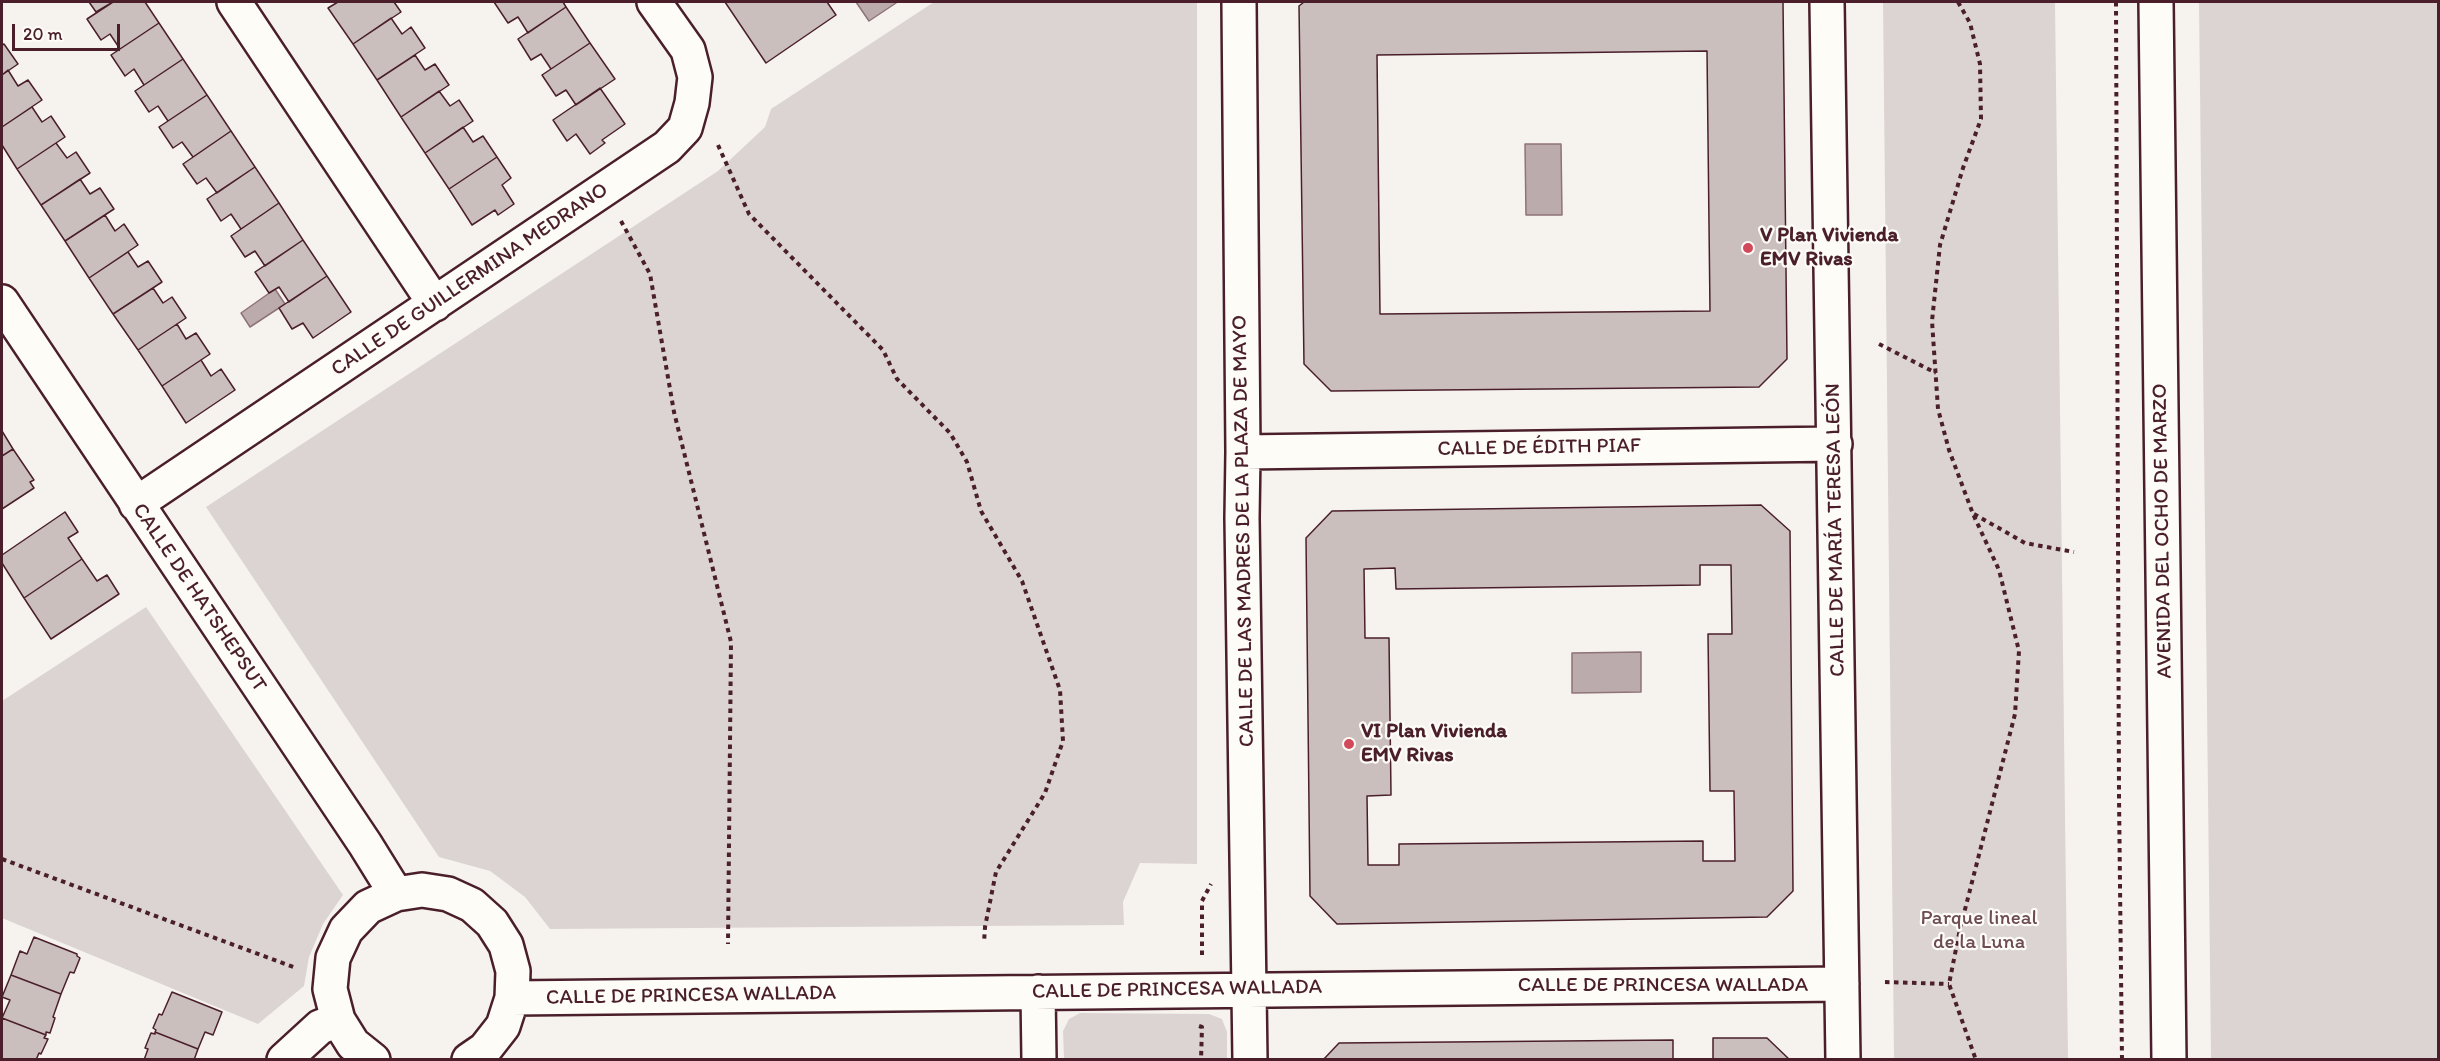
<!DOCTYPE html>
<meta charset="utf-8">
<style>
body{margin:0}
#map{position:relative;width:2440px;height:1061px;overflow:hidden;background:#f6f3ef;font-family:Itim,sans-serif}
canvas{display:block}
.frame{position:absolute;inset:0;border:3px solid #4a1f2b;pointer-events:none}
.scale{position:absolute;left:12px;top:24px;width:108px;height:27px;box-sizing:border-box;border:3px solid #4a1f2b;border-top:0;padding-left:8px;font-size:18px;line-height:21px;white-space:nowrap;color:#4a1f2b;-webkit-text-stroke:4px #fdfcf7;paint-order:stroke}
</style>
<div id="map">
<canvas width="2440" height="1061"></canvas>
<div class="frame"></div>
<div class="scale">20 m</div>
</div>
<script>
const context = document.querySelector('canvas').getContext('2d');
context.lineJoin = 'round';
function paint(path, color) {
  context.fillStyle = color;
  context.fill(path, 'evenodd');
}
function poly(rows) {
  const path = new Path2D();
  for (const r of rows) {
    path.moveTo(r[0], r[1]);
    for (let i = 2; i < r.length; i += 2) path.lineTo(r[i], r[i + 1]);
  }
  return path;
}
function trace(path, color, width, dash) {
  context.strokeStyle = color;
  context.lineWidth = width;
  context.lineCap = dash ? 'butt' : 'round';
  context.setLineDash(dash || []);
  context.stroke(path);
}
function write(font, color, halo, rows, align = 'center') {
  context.font = font + ' Itim,sans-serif';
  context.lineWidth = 4.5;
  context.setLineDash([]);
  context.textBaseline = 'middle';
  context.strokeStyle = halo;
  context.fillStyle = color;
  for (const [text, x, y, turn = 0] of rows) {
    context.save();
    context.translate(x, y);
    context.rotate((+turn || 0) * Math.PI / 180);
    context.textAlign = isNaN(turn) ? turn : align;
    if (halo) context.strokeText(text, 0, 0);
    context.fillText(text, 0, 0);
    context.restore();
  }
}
const green = poly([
 [934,2,1197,2,1197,864,1140,863,1123,902,1124,925,550,929,525,897,490,871,439,857,206,507,718,171,765,127,771,109],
 [1883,2,2055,2,2068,1059,1894,1059],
 [2199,2,2438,2,2438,1059,2211,1059],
 [146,607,343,895,323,924,309,957,304,986,258,1024,2,918,2,701],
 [1080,1013,1209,1014,1222,1019,1227,1032,1227,1059,1064,1059,1063,1031,1069,1019]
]);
const water = poly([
 [856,2,895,2,896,3,869,21,856,2],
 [1525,144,1561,144,1562,215,1526,215,1525,144],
 [275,289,285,304,250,327,241,313,275,289],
 [1641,652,1641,692,1572,693,1572,653,1641,652]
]);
const building = poly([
 [89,2,113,2,96,12,89,2],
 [113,2,145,2,159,23,120,49,110,34,101,40,87,19,113,2],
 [338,2,394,2,401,12,353,44,328,8,338,2],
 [494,2,563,2,566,7,528,33,518,17,508,23,494,2],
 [725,2,827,2,836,15,766,63,725,2],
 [1304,2,1783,2,1787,359,1759,387,1331,391,1304,364,1299,6,1304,2],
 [1707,51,1710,311,1380,314,1377,55,1707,51],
 [566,7,590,43,551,69,541,54,531,60,518,39,566,7],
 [391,18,402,34,411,27,425,48,377,80,353,44,391,18],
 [159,23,183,59,144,85,134,69,125,76,111,55,159,23],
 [590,43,615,79,576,105,566,90,556,96,542,75,590,43],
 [4,44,18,64,2,75,2,45,4,44],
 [415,55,425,70,435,64,449,85,401,117,377,80,415,55],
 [183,59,207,95,168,121,158,106,149,112,135,91,183,59],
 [8,70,18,86,28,80,42,100,2,127,2,75,8,70],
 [600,88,625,124,602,140,605,143,590,154,576,134,567,141,553,120,600,88],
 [439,91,450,106,459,100,473,121,425,153,401,117,439,91],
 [207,95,231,131,193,157,182,142,173,148,159,127,207,95],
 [32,107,42,122,51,116,65,137,17,169,2,145,2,127,32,107],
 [463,127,473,142,483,136,497,157,449,189,425,153,463,127],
 [231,131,255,167,217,193,206,178,197,184,183,164,231,131],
 [56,143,67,158,76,152,90,173,41,205,17,169,56,143],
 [497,157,511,178,502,185,514,204,498,215,495,210,472,225,449,189,497,157],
 [255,167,279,203,241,229,231,214,221,221,207,199,255,167],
 [80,179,90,194,100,188,114,209,65,241,41,205,80,179],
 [279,203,303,240,265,266,255,251,245,257,231,236,279,203],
 [105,215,115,231,124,224,138,245,89,278,65,241,105,215],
 [303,240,327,276,289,302,279,287,269,293,255,272,303,240],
 [128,252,138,267,148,261,162,282,113,314,89,278,128,252],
 [327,276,351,312,313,338,303,323,292,329,279,308,327,276],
 [153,288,163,303,172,297,186,318,138,350,113,314,153,288],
 [177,324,186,339,196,333,210,354,162,386,138,350,177,324],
 [201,360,211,376,221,369,235,390,186,423,162,386,201,360],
 [2,431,13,449,2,456,2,431],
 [13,449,34,480,30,482,34,488,2,509,2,456,13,449],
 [1761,505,1790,531,1793,891,1767,917,1337,924,1310,896,1306,538,1332,511,1761,505],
 [1700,565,1731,565,1732,634,1708,634,1710,791,1734,791,1735,861,1703,861,1703,841,1399,844,1399,865,1368,865,1367,796,1391,795,1389,638,1365,638,1364,569,1395,568,1396,589,1700,585,1700,565],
 [65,512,78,532,68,538,82,559,24,598,2,563,2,555,65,512],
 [82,559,97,581,107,575,119,594,51,639,24,598,82,559],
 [34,937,77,954,77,956,80,958,74,973,70,972,61,994,11,975,20,951,27,954,34,937],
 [11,975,61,994,53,1017,55,1018,50,1033,46,1032,46,1035,2,1018,10,1000,2,997,11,975],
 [172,992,222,1012,213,1035,205,1032,198,1049,155,1032,156,1030,153,1028,159,1014,162,1015,172,992],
 [2,1018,46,1035,44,1038,48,1039,41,1054,39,1053,36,1060,2,1060,2,1018],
 [155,1032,198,1049,194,1060,144,1060,148,1049,145,1048,151,1033,155,1034,155,1032],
 [1713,1038,1767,1038,1790,1060,1713,1060,1713,1038],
 [1673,1040,1673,1060,1323,1060,1339,1043,1673,1040]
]);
const path = poly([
 [1958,2,1970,23,1980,64,1981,119,1963,168,1940,245,1932,321,1938,409,1949,450,1973,514,1999,570,2019,651,2015,714,1960,929,1949,984,1976,1060],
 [2116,2,2119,797,2122,1060],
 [718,145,749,214,883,350,897,379,950,433,967,462,981,511,1022,581,1060,690,1063,741,1045,793,996,872,985,927,984,943],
 [621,221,650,274,674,412,731,642,728,944],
 [1879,344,1936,373],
 [1974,514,2025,543,2074,552],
 [2,859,296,968],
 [1202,955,1202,901,1211,884],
 [1885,982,1949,984],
 [1199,1026,1202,1027,1201,1060]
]);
const street = poly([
 [234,2,435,304],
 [1239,2,1243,452,1242,518,1250,1060],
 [1827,2,1843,1060],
 [2156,2,2169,1060],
 [2,302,365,844,396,894],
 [1243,452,1835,444],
 [136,504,667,147,685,128,692,103,695,77,688,50,654,2],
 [1038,992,1039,1060],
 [512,998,1842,984],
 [284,1060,320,1027,338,1020],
 [373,1060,353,1044,338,1020,330,989,333,958,346,930,368,907,396,894,422,890,448,894,472,905,492,923,506,945,513,971,512,998,503,1026,485,1049,469,1060]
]);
const markers = [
 [1748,248,6,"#d1495b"],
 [1349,744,6,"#d1495b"]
];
const poiNames = [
 ["V Plan Vivienda",1760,236],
 ["EMV Rivas",1760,260],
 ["VI Plan Vivienda",1361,732],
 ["EMV Rivas",1361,756]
];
const streetNames = [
 ["CALLE DE GUILLERMINA MEDRANO",470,280,-34],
 ["CALLE DE ÉDITH PIAF",1539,448,-1],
 ["CALLE DE MARÍA TERESA LEÓN",1836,530,-91],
 ["CALLE DE LAS MADRES DE LA PLAZA DE MAYO",1244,531,-91],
 ["AVENIDA DEL OCHO DE MARZO",2163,531,-91],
 ["CALLE DE HATSHEPSUT",199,598,56],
 ["CALLE DE PRINCESA WALLADA",1663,986],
 ["CALLE DE PRINCESA WALLADA",1177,990,-1],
 ["CALLE DE PRINCESA WALLADA",691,996,-1]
];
const parkNames = [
 ["Parque lineal",1979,919],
 ["de la Luna",1979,943]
];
paint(green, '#dcd4d2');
paint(water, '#bbabac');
trace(water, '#8e7378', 1.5);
paint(building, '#cbbfbe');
trace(building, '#4a1f2b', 1.5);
trace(street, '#4a1f2b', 38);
trace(path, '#4a1f2b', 4, [4.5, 4.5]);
trace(street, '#fdfcf7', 33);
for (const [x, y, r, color] of markers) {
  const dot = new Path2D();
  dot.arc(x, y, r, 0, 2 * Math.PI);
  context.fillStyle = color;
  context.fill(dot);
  trace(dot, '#fdfcf7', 2);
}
write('bold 21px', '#4a1f2b', '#fdfcf7', poiNames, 'left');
write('21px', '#4a1f2b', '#fdfcf7', streetNames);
write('21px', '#6e4c55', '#fdfcf7', parkNames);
</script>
